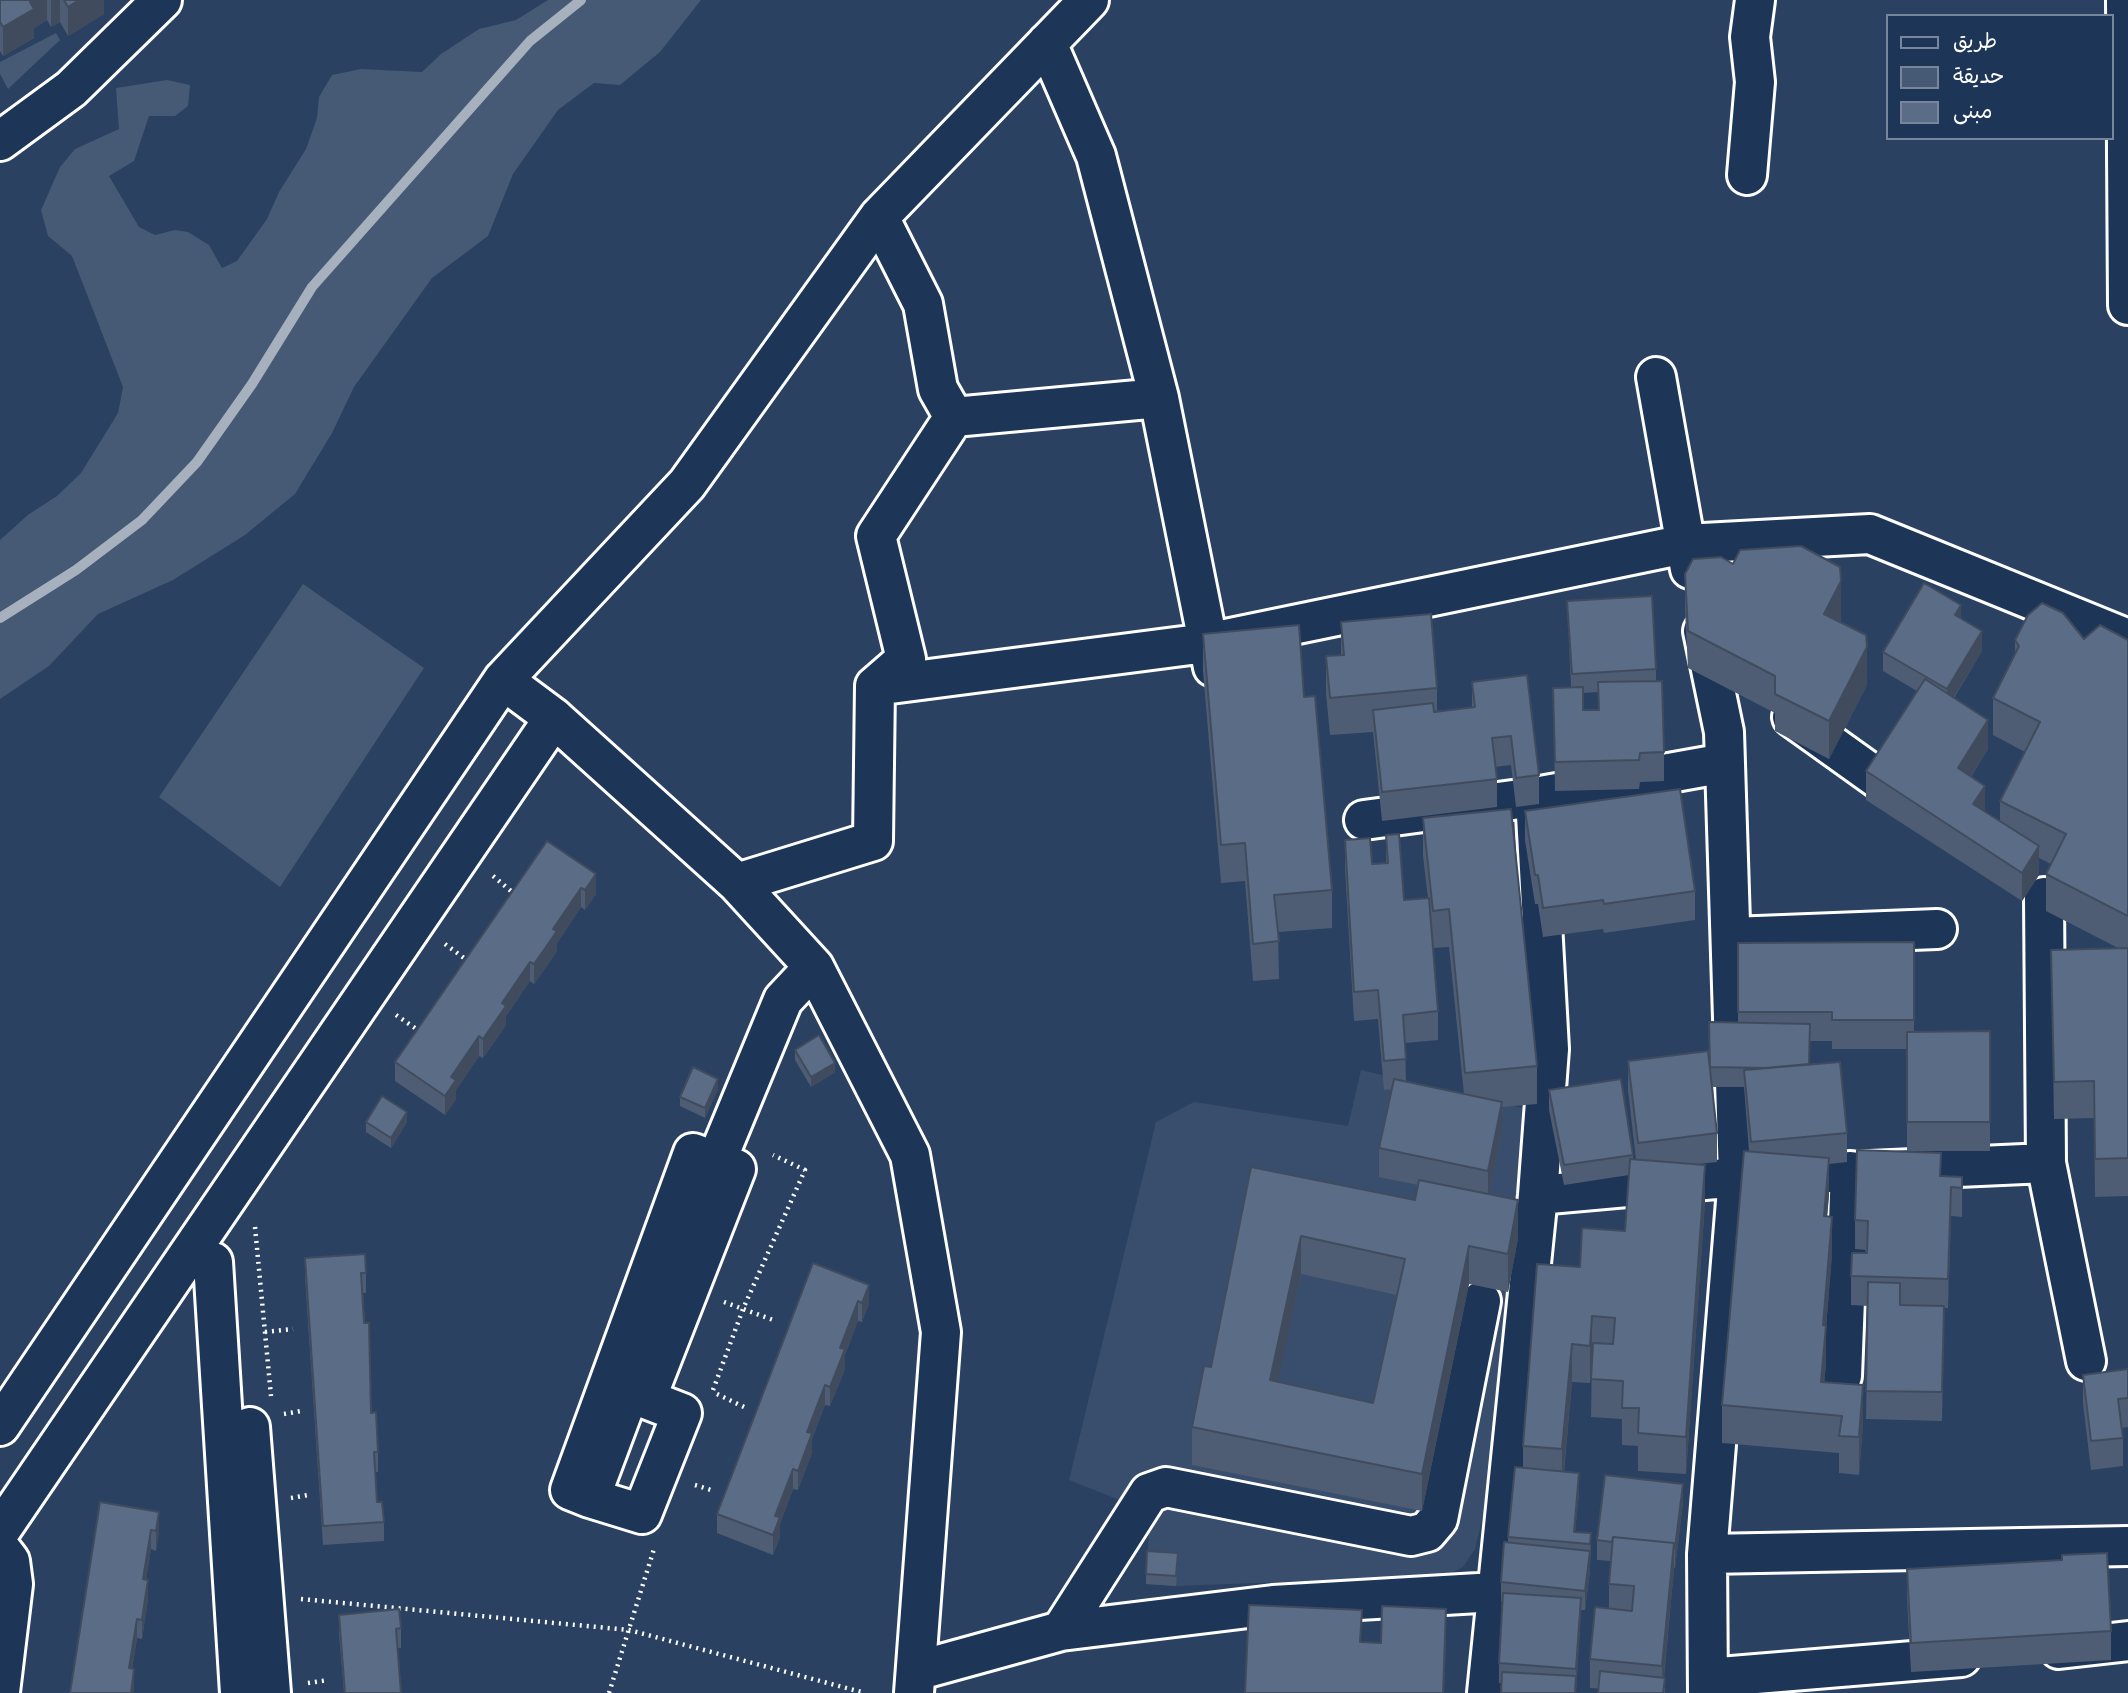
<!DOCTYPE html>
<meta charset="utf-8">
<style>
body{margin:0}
#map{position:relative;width:2128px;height:1693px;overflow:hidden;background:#2a4161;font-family:Mali,"Playpen Sans Arabic",sans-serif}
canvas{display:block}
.legend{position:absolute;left:1886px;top:14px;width:228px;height:126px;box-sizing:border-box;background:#1d3557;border:2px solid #77869a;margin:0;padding:9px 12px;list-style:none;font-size:21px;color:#fff}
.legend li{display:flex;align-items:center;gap:14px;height:35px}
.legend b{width:35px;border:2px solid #77869a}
</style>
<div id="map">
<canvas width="2128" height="1693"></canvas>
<ul class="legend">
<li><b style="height:9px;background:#1d3557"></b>طريق</li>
<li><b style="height:19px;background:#465975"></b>حديقة</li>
<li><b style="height:19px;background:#5b6c86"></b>مبنى</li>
</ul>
</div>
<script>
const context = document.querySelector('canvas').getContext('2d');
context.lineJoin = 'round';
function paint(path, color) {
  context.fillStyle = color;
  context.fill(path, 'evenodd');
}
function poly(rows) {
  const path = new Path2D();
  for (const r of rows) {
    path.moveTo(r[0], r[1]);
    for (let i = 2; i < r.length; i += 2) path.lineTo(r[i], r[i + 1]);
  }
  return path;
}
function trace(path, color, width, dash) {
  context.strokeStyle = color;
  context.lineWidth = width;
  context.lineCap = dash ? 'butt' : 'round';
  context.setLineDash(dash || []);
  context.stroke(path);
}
const built = poly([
 [1361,1070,1523,1108,1519,1287,1488,1495,1475,1549,1463,1567,1446,1576,1176,1586,1146,1584,1150,1512,1069,1480,1156,1122,1194,1102,1348,1126]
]);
const green = poly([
 [548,0,701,0,660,52,620,85,594,83,558,110,513,174,488,236,432,278,354,387,332,433,295,494,245,535,173,580,98,614,49,666,0,699,0,540,29,514,57,496,81,473,118,413,123,387,72,256,48,236,41,210,60,167,75,149,119,129,116,88,167,80,190,85,188,106,175,116,149,116,134,161,109,176,139,227,155,235,175,230,188,232,209,245,222,268,237,261,267,219,279,192,306,149,317,118,319,97,332,75,361,69,422,72,441,54,479,29,516,20],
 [56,33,60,40,8,89,0,74,0,62],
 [303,584,424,668,280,887,159,797]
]);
const stream = poly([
 [0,618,76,570,142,520,197,462,252,384,312,287,530,41,581,0]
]);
const path = poly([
 [493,876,511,891],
 [445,944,464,958],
 [396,1015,415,1028],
 [255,1227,271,1396],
 [724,1302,776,1321],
 [265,1332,293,1329],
 [713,1390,743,1309,805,1170,773,1155],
 [717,1394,744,1407],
 [284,1414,301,1411],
 [695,1485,714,1491],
 [291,1498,308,1495],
 [301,1599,629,1630,865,1693],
 [308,1683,328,1680],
 [609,1693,654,1549]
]);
const minor = poly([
 [2126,0,2128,305],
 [1047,43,1096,156,1159,398,1213,667],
 [0,141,71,89,162,0],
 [1747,175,1755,82,1750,37,1755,0],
 [879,217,923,304,938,389,954,417],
 [1656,377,1690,569],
 [954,417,1159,398],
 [1703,631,1724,732,1738,1177,1707,1554,1708,1693],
 [503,680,554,718,737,883,873,841,875,686,1206,643,1685,544,1870,534,2128,639],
 [875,686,906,659,876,536,954,417],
 [1792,717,1908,800],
 [1364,820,1535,797,1725,763],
 [737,883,814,967,910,1155,941,1332,914,1693],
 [1732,937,1937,929],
 [2046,1163,2086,1361],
 [1538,1195,1738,1177,2046,1163,2044,897],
 [213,1262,240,1693],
 [1842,1376,1850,1171],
 [0,1426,503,680,687,484,879,217,1089,0],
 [250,1427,271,1693],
 [590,1498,642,1514,682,1413,646,1399,736,1169,716,1162,693,1153,570,1490,590,1498,716,1162,783,1000,814,967],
 [0,1531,554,718],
 [0,1548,10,1561,13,1584,0,1692],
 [1707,1554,2128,1546],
 [1061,1631,1149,1493,1166,1487,1411,1536,1427,1532,1438,1519,1481,1301],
 [2059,1649,2128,1641],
 [916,1671,1061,1631,1273,1605,1496,1592],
 [1708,1678,1961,1657],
 [1487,1693,1538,1195,1549,1049,1535,797]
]);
const wall = poly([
 [0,0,104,0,104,14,68,36,60,22,51,27,47,20,34,28,34,38,3,56,0,51],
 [1733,564,1841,619,1840,622,1867,685,1829,759,1775,731,1775,713,1688,668,1685,611,1685,574],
 [1567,601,1656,669,1656,681,1664,752,1664,781,1640,782,1639,789,1555,791,1553,688,1571,687],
 [1598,692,1598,710,1583,710,1583,693],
 [1341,622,1437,688,1437,711,1472,707,1472,682,1539,775,1539,804,1516,807,1511,765,1495,767,1497,779,1497,807,1382,821,1373,732,1330,735,1326,694,1326,656,1341,655],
 [1203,634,1304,697,1332,890,1332,928,1278,932,1279,979,1253,981,1245,881,1221,883,1203,671],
 [2084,639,2128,640,2128,1196,2095,1197,2094,1118,2054,1119,2051,950,2118,948,2046,911,2046,874,2051,864,2039,858,2039,875,2022,901,1866,800,1866,771,1917,691,1883,671,1883,652,1982,651,1954,698,1988,749,1971,777,1985,811,2000,821,2000,801,2025,752,1993,735,1993,698,2015,656,2015,640],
 [1525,811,1695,891,1695,920,1604,933,1603,929,1543,937,1538,904,1535,904,1525,840],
 [1423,818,1537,1066,1537,1104,1502,1107,1502,1130,1489,1194,1518,1238,1508,1292,1469,1284,1422,1511,1192,1465,1192,1427,1211,1367,1251,1167,1415,1200,1418,1185,1379,1177,1379,1148,1392,1089,1384,1090,1378,1019,1354,1021,1345,869,1345,840,1372,864,1386,863,1386,835,1404,900,1428,898,1423,856],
 [1449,947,1464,1094,1406,1082,1405,1043,1438,1040,1438,1011,1433,948],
 [1301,1274,1397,1295,1373,1403,1277,1382],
 [547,841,596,894,585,910,581,907,557,943,557,951,546,967,534,984,530,981,506,1016,506,1025,483,1058,479,1056,456,1090,456,1099,445,1115,395,1081,395,1062],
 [1914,942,1914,1032,1990,1031,1990,1151,1907,1151,1907,1049,1832,1049,1832,1041,1810,1041,1810,1064,1847,1133,1847,1162,1829,1164,1829,1195,1827,1216,1832,1254,1826,1328,1826,1363,1824,1382,1863,1423,1859,1475,1839,1473,1839,1453,1722,1443,1722,1405,1749,1151,1744,1087,1712,1087,1717,1133,1717,1162,1699,1164,1705,1202,1686,1474,1638,1471,1638,1446,1622,1445,1622,1419,1591,1417,1592,1354,1590,1383,1572,1382,1564,1472,1579,1493,1575,1532,1591,1533,1590,1571,1585,1610,1581,1610,1576,1693,1499,1683,1499,1663,1502,1602,1501,1601,1501,1582,1508,1542,1508,1537,1523,1468,1523,1446,1580,1267,1625,1231,1629,1175,1564,1185,1549,1110,1549,1090,1633,1155,1633,1160,1636,1160,1628,1090,1628,1061,1708,1051,1738,1023,1738,943],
 [795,1050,835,1072,811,1087,795,1060],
 [718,1089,705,1118,680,1106,680,1097],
 [366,1122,407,1122,391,1148,366,1132],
 [1941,1176,1962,1177,1962,1217,1951,1216,1948,1308,1944,1308,1942,1421,1866,1419,1868,1306,1851,1305,1851,1276,1867,1253,1867,1250,1855,1249,1855,1220],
 [305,1258,366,1273,366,1293,363,1293,371,1413,378,1452,378,1472,375,1472,377,1502,384,1522,384,1541,323,1545,305,1277],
 [813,1263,869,1304,862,1322,858,1321,845,1355,845,1369,830,1406,825,1405,812,1439,812,1453,798,1490,793,1489,780,1524,780,1537,773,1555,717,1533,717,1514],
 [2128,1369,2128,1427,2122,1428,2123,1438,2123,1466,2091,1470,2083,1403,2083,1375],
 [100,1502,159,1531,156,1551,151,1549,146,1580,148,1600,145,1619,142,1639,137,1638,132,1669,134,1689],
 [1683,1503,1675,1568,1674,1568,1664,1678,1665,1693,1590,1688,1590,1659,1609,1609,1609,1584,1611,1561,1597,1560,1597,1540],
 [1178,1563,1176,1586,1146,1584,1146,1574],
 [1907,1569,2111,1631,2111,1660,1911,1672,1907,1598],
 [339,1615,401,1628,401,1648,397,1648,401,1693,344,1693,339,1634]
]);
const shadedWall = poly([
 [33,0,47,0,47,20,34,28,34,38,3,56,3,27],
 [51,0,60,0,60,22,51,27],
 [79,0,104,0,104,14,68,36,68,7],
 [1841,581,1841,619,1824,651,1824,614],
 [1961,605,1961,624,1955,615],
 [1982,631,1982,651,1947,708,1947,689],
 [1867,647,1867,685,1829,759,1829,721],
 [1988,720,1988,749,1958,797,1958,768],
 [1985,786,1985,815,1973,804],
 [2039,846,2039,875,2022,901,2022,873],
 [596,874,596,894,585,910,585,890],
 [581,888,581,907,557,943,557,951,534,984,534,964,553,929],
 [530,962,530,981,506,1016,506,1025,483,1058,483,1039,502,1003],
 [479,1036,479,1056,456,1090,456,1099,445,1115,445,1096,451,1077],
 [835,1063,835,1072,811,1087,811,1077],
 [718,1079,718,1089,705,1118,705,1108],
 [1502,1102,1502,1130,1488,1200,1488,1171],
 [407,1112,407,1122,391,1148,391,1138],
 [1829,1158,1829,1195,1824,1254,1824,1216],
 [1705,1165,1705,1202,1686,1474,1686,1437],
 [1951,1187,1951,1216,1948,1308,1948,1279],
 [1518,1200,1518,1238,1508,1292,1508,1254],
 [1832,1217,1832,1254,1826,1328,1826,1363,1822,1414,1821,1382,1823,1325],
 [1301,1236,1301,1274,1270,1418,1270,1380],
 [1469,1246,1469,1284,1422,1511,1422,1474],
 [869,1285,869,1304,862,1322,862,1303],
 [858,1301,858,1321,845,1355,845,1369,830,1406,830,1387,840,1348],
 [1944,1306,1944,1335,1942,1421,1942,1392],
 [1592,1316,1592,1354,1590,1383,1590,1346],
 [1572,1344,1572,1382,1562,1487,1562,1449],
 [825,1385,825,1405,812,1439,812,1453,798,1490,798,1471,807,1432],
 [1863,1385,1863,1423,1859,1475,1859,1437],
 [793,1469,793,1489,780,1524,780,1537,773,1555,773,1535,775,1516],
 [1579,1473,1579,1493,1574,1543,1574,1532],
 [1683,1484,1683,1503,1675,1568,1675,1548],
 [159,1512,159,1531,156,1551,156,1531],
 [151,1530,151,1549,143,1599,143,1579],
 [1674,1543,1674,1571,1662,1693,1662,1666],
 [1590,1551,1590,1571,1585,1610,1585,1591],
 [148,1580,148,1600,142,1639,142,1620],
 [1581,1598,1581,1617,1576,1688,1576,1669],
 [1446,1609,1446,1647,1444,1693,1443,1693],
 [137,1619,137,1638,129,1688,129,1668],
 [134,1669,134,1693,131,1693]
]);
const building = poly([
 [0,0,33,0,30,2,34,9,3,27,0,22,0,0],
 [64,0,79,0,68,7,64,0],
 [1801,546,1840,567,1841,581,1824,614,1866,635,1867,647,1829,721,1775,694,1775,676,1688,631,1685,574,1693,559,1721,557,1733,564,1740,550,1801,546],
 [1924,583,1961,605,1955,615,1982,631,1947,689,1883,652,1924,583],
 [1652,596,1656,669,1572,674,1567,601,1652,596],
 [2042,603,2063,613,2084,639,2100,625,2128,640,2128,916,2046,874,2066,834,2000,801,2040,722,1993,698,2019,646,2015,640,2028,615,2042,603],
 [1431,614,1437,688,1330,698,1326,656,1344,655,1341,622,1431,614],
 [1299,625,1304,697,1315,696,1332,890,1274,895,1279,941,1253,944,1245,843,1221,845,1203,634,1299,625],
 [1527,675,1539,775,1516,778,1511,736,1492,738,1497,779,1382,792,1373,710,1433,703,1434,712,1475,707,1472,682,1527,675],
 [1925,679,1988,720,1958,768,1985,786,1973,804,2039,846,2022,873,1866,771,1925,679],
 [1662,681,1664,752,1640,753,1639,760,1555,762,1553,688,1583,687,1583,710,1599,710,1598,682,1662,681],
 [1680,789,1695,891,1604,904,1603,900,1543,908,1538,875,1535,875,1525,811,1680,789],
 [1511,809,1537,1066,1465,1073,1449,909,1433,911,1423,818,1511,809],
 [1399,834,1404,900,1429,898,1438,1011,1403,1015,1406,1059,1384,1061,1378,990,1354,992,1345,840,1370,838,1372,864,1388,863,1386,835,1399,834],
 [547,841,596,874,585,890,581,888,553,929,557,931,546,947,534,964,530,962,502,1003,506,1006,483,1039,479,1036,451,1077,456,1080,445,1096,395,1062,547,841],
 [1914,942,1914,1020,1832,1020,1832,1012,1738,1012,1738,943,1914,942],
 [2128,948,2128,1158,2095,1159,2094,1081,2054,1082,2051,950,2128,948],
 [1709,1022,1810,1024,1809,1064,1765,1068,1710,1067,1709,1022],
 [1990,1031,1990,1122,1907,1122,1907,1032,1990,1031],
 [819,1035,835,1063,811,1077,795,1050,819,1035],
 [1708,1051,1717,1133,1638,1143,1628,1061,1708,1051],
 [1840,1062,1847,1133,1751,1142,1744,1070,1840,1062],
 [693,1067,718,1079,705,1108,680,1097,693,1067],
 [1394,1079,1502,1102,1488,1171,1379,1148,1394,1079],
 [1621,1079,1633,1155,1564,1165,1549,1090,1621,1079],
 [382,1096,407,1112,391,1138,366,1122,382,1096],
 [1857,1150,1941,1153,1940,1176,1962,1177,1962,1188,1951,1187,1948,1279,1851,1276,1852,1253,1867,1253,1868,1221,1855,1220,1857,1150],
 [1744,1151,1829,1158,1824,1216,1832,1217,1823,1325,1826,1326,1821,1382,1863,1385,1859,1437,1839,1436,1842,1416,1722,1405,1744,1151],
 [1630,1159,1705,1165,1686,1437,1638,1433,1639,1408,1622,1408,1623,1381,1591,1379,1593,1343,1613,1344,1615,1318,1592,1316,1590,1346,1572,1344,1562,1449,1523,1446,1537,1264,1580,1267,1582,1228,1625,1231,1630,1159],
 [1251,1167,1415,1200,1419,1180,1518,1200,1508,1254,1469,1246,1422,1474,1192,1427,1204,1366,1211,1367,1251,1167],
 [1301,1236,1405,1259,1373,1403,1270,1380,1301,1236],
 [365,1254,366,1273,361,1273,364,1323,369,1323,371,1413,376,1412,378,1452,374,1452,377,1502,382,1502,384,1522,323,1526,305,1258,365,1254],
 [813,1263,869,1285,862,1303,858,1301,840,1348,845,1349,830,1387,825,1385,807,1432,812,1433,798,1471,793,1469,775,1516,780,1517,773,1535,717,1514,813,1263],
 [1868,1282,1900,1283,1900,1305,1944,1306,1942,1392,1866,1391,1868,1282],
 [2128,1369,2128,1398,2118,1399,2123,1438,2091,1441,2083,1375,2128,1369],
 [1515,1467,1579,1473,1574,1532,1591,1533,1590,1544,1508,1537,1515,1467],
 [1605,1475,1683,1484,1675,1548,1674,1548,1674,1543,1613,1537,1612,1542,1597,1540,1605,1475],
 [100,1502,159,1512,156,1531,151,1530,143,1579,148,1580,145,1599,142,1620,137,1619,129,1668,134,1669,131,1693,70,1693,100,1502],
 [1613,1537,1674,1543,1662,1666,1590,1659,1595,1607,1632,1611,1634,1586,1609,1584,1613,1537],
 [1504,1542,1590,1551,1585,1591,1501,1582,1504,1542],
 [1147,1551,1178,1553,1176,1576,1146,1574,1147,1551],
 [2107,1553,2111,1631,1911,1643,1907,1569,2062,1560,2062,1555,2107,1553],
 [1503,1593,1581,1598,1576,1669,1499,1663,1503,1593],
 [1249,1605,1362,1610,1360,1642,1381,1643,1382,1606,1446,1609,1443,1693,1245,1693,1249,1605],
 [399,1609,401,1628,396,1629,401,1693,345,1693,339,1615,399,1609],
 [1600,1671,1665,1678,1663,1693,1598,1693,1600,1671],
 [1502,1672,1576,1676,1575,1693,1501,1693,1502,1672]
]);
paint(built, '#394e6c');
paint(green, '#465975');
trace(stream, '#a7b1be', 10);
trace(minor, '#fff', 44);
trace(path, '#fff', 4.5, [2, 5]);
trace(minor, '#1d3557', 38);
paint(wall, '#4e5d73');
paint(shadedWall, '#404c5e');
paint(building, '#5b6c86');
trace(building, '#404c5e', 2);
</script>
